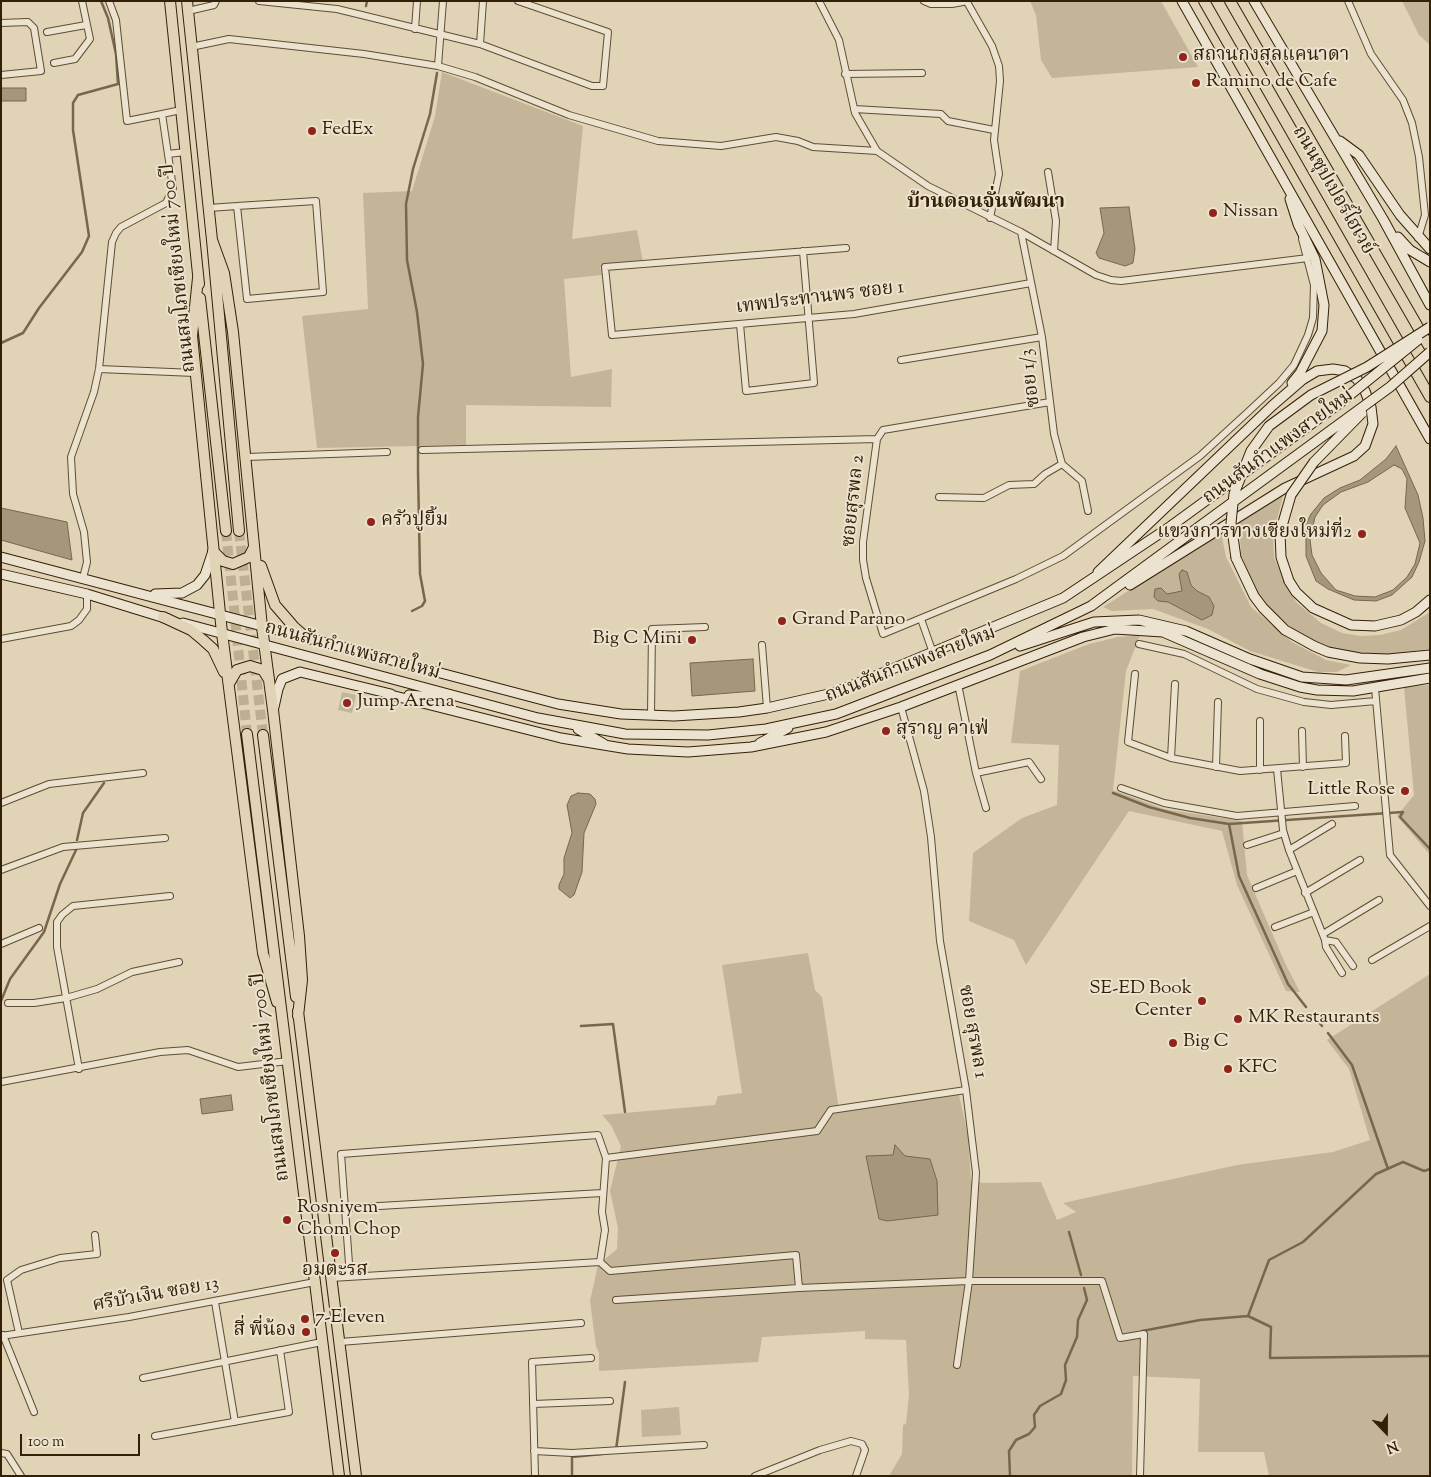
<!DOCTYPE html>
<meta charset="utf-8">
<style>
body{margin:0}
#map{position:relative;width:1431px;height:1477px;overflow:hidden;background:#e1d3b6;font-family:"Sorts Mill Goudy",serif}
canvas{display:block}
.frame{position:absolute;inset:0;border:2px solid #342006;pointer-events:none}
.north{position:absolute;left:1361px;top:1407px;width:50px;height:50px;-webkit-text-stroke:4px #ece2d0;paint-order:stroke;rotate:158deg;font-size:14px;font-weight:700;line-height:20px;text-align:center;color:#342006}
.north::after{content:'';display:block;margin:auto;width:18px;height:22px;background:#342006;clip-path:polygon(50% 0,100% 100%,50% 72%,0 100%)}
.scale{position:absolute;left:20px;top:1434px;width:120px;height:22px;box-sizing:border-box;border:2px solid #342006;border-top:0;padding-left:6px;font-size:15px;line-height:18px;white-space:nowrap;color:#342006;-webkit-text-stroke:4px #ece2d0;paint-order:stroke}
</style>
<div id="map">
<canvas width="1431" height="1477"></canvas>
<div class="frame"></div>
<div class="north">N</div>
<div class="scale">100 m</div>
</div>
<script>
const context = document.querySelector('canvas').getContext('2d');
context.lineJoin = 'round';
function paint(path, color) {
  context.fillStyle = color;
  context.fill(path, 'evenodd');
}
function poly(rows) {
  const path = new Path2D();
  for (const r of rows) {
    path.moveTo(r[0], r[1]);
    for (let i = 2; i < r.length; i += 2) path.lineTo(r[i], r[i + 1]);
  }
  return path;
}
function trace(path, color, width, dash) {
  context.strokeStyle = color;
  context.lineWidth = width;
  context.lineCap = dash ? 'butt' : 'round';
  context.setLineDash(dash || []);
  context.stroke(path);
}
function write(font, color, halo, rows, align = 'center') {
  context.font = font + ' "Sorts Mill Goudy","Noto Serif Thai",serif';
  context.lineWidth = 4;
  context.setLineDash([]);
  context.textBaseline = 'middle';
  context.strokeStyle = halo;
  context.fillStyle = color;
  for (const [text, x, y, turn = 0] of rows) {
    context.save();
    context.translate(x, y);
    context.rotate((+turn || 0) * Math.PI / 180);
    context.textAlign = isNaN(turn) ? turn : align;
    if (halo) context.strokeText(text, 0, 0);
    context.fillText(text, 0, 0);
    context.restore();
  }
}
const green = poly([
 [1030,1,1161,1,1198,67,1052,78,1041,60,1036,15],
 [1402,1,1430,1,1430,45,1419,35],
 [442,72,583,126,572,239,637,230,643,262,600,267,602,275,564,279,571,377,612,369,611,407,466,405,466,445,317,448,302,316,368,309,363,193,412,191,435,116],
 [1283,496,1273,535,1274,558,1296,602,1321,623,1342,633,1361,636,1380,635,1401,630,1430,612,1430,649,1389,654,1361,654,1335,649,1316,643,1293,629,1276,614,1257,594,1241,554,1239,520],
 [1221,532,1226,557,1251,607,1292,642,1326,660,1351,665,1337,672,1318,672,1250,651,1208,629,1153,609,1112,611,1103,607],
 [1140,635,1126,671,1113,790,1164,809,1242,821,1247,875,1285,963,1300,992,1286,991,1237,885,1222,831,1129,811,1026,965,1014,940,969,921,973,853,1022,818,1057,805,1059,745,1011,743,1020,671,1089,644,1118,637],
 [1430,685,1430,855,1397,816,1414,795,1404,687],
 [342,692,356,695,352,713,338,710],
 [808,953,815,990,822,997,839,1110,959,1095,968,1135,971,1181,984,1183,1041,1182,1057,1220,1076,1212,1063,1203,1237,1165,1333,1152,1370,1140,1349,1069,1327,1040,1430,974,1430,1476,1269,1476,1264,1452,1198,1452,1200,1379,1133,1376,1132,1476,889,1476,902,1454,903,1425,906,1424,909,1395,906,1340,865,1339,865,1331,762,1337,758,1362,599,1371,599,1353,596,1346,590,1301,598,1265,617,1249,618,1228,610,1191,621,1146,611,1125,602,1115,715,1105,718,1096,742,1093,722,965],
 [679,1407,681,1435,642,1437,641,1410]
]);
const water = poly([
 [1,88,26,88,26,101,1,101,1,88],
 [1129,207,1135,249,1133,263,1125,266,1099,258,1096,253,1104,233,1100,208,1129,207],
 [1396,446,1418,495,1423,518,1425,541,1419,562,1412,577,1392,595,1376,601,1354,600,1328,589,1316,581,1306,556,1306,524,1311,514,1324,498,1340,488,1360,480,1386,459,1396,446],
 [1394,465,1402,469,1407,479,1405,508,1420,543,1415,564,1407,577,1393,590,1375,597,1355,596,1336,590,1321,573,1312,555,1310,540,1315,517,1323,505,1341,492,1368,482,1394,465],
 [1,508,67,522,72,560,1,540,1,508],
 [1182,570,1187,572,1191,585,1197,591,1209,597,1214,606,1212,615,1202,620,1168,602,1158,601,1154,597,1155,589,1161,588,1167,594,1182,591,1179,574,1182,570],
 [753,659,755,691,692,696,690,663,753,659],
 [578,793,590,794,595,799,596,804,584,833,582,872,574,895,570,898,559,889,559,885,564,874,564,858,572,833,567,805,571,796,578,793],
 [231,1095,233,1110,202,1114,200,1099,231,1095],
 [895,1145,905,1156,930,1159,937,1181,938,1215,887,1221,879,1219,866,1156,893,1155,895,1145]
]);
const stream = poly([
 [366,6,367,1],
 [1,343,23,333,39,308,82,252,89,236,73,130,73,103,78,95,118,84,116,54,108,18,101,1],
 [412,611,422,606,425,601,420,574,418,471,418,417,423,364,417,312,407,260,406,204,413,169,430,114,437,73],
 [1113,793,1149,807,1190,818,1229,824,1403,812,1400,817,1430,849],
 [1229,824,1239,876,1288,984,1306,1007],
 [77,840,83,813,104,783],
 [1,1001,10,979,44,932,60,884,76,850],
 [1312,1014,1322,1026],
 [581,1026,613,1024,625,1112],
 [1328,1033,1352,1065,1388,1169],
 [1069,1232,1081,1275],
 [1248,1316,1271,1327,1270,1358,1430,1356],
 [1142,1331,1200,1320,1248,1316,1269,1260,1303,1242,1376,1174,1403,1162,1424,1171,1430,1169],
 [616,1450,625,1382],
 [572,1476,572,1457,602,1454],
 [1010,1476,1009,1451,1016,1440,1029,1434,1035,1427,1034,1415,1040,1406,1061,1394,1066,1380,1065,1365,1077,1337,1078,1320,1087,1300,1084,1288]
]);
const primaryTunnel = poly([
 [226,531,247,734],
 [239,531,263,735]
]);
const minor = poly([
 [259,1,337,9,480,44,592,86,603,86,608,32,518,1],
 [819,1,839,40,855,113,877,151,928,186,1021,232,1096,275,1111,280,1121,281,1308,258],
 [924,1,931,4,952,4,968,1],
 [1348,1,1371,54,1403,100,1412,123,1419,157,1425,215,1418,238],
 [967,2,992,46,999,66,1000,81,994,140,999,174,990,218],
 [188,11,214,5,216,1],
 [1,23,28,22,34,28,41,71,1,75],
 [415,29,417,1],
 [47,32,86,25],
 [480,44,483,1],
 [191,47,229,39,364,54,438,66,475,77,569,115,658,141,721,146,776,137,798,141,813,147,877,151],
 [54,63,75,59,90,39,82,1],
 [438,66,443,1],
 [845,74,922,73],
 [854,109,941,114,948,121,994,130],
 [162,114,181,110],
 [168,154,185,152],
 [1048,172,1056,221,1054,251],
 [209,208,237,206,316,201,323,292,247,299,237,206],
 [1021,232,1042,337,1054,434,1062,464,1082,481,1088,511],
 [846,248,605,267,612,335,854,314,1031,283],
 [740,324,746,391,814,383,803,251],
 [901,360,1042,337],
 [99,369,195,373],
 [1050,402,883,430,877,439,863,542,863,560,866,578,883,634,1016,579,1063,556,1200,456,1248,412,1279,383,1294,365,1308,335,1313,318,1314,285,1302,239],
 [422,450,877,439],
 [246,457,387,452],
 [939,497,984,498,1009,485,1034,484,1045,474,1062,464],
 [83,578,87,562,84,532,73,494,71,457,94,392,99,369,112,242,116,233,121,227,166,203,173,188,162,114,127,121,116,20,109,1],
 [921,619,933,653],
 [1,639,71,626,79,620,87,609,87,594],
 [1139,644,1184,654,1257,689,1304,702,1331,705,1376,701],
 [762,645,767,708],
 [1135,674,1128,742,1171,758,1240,771,1346,763,1345,736],
 [958,684,976,773,986,808],
 [1375,688,1390,855,1430,906],
 [901,707,924,791,931,837,940,941,966,1090,976,1173,969,1281,957,1365],
 [651,716,652,629,705,627],
 [1302,731,1303,767],
 [1171,758,1175,684],
 [1216,767,1218,702],
 [1277,769,1283,830,1289,850,1325,940,1326,947,1342,973],
 [1260,770,1260,721],
 [976,773,1029,762,1041,779],
 [1121,788,1164,803,1237,816,1355,806],
 [1,803,49,784,143,773],
 [1247,845,1284,833],
 [1289,850,1332,824],
 [1,870,63,847,165,838],
 [1256,888,1297,871],
 [1305,893,1360,860],
 [1275,927,1314,912],
 [1323,934,1379,900],
 [1325,940,1336,942,1353,966],
 [1,944,39,928],
 [1372,960,1430,926],
 [8,1003,34,1003,66,998,97,989,132,972,179,962],
 [79,1069,57,947,57,922,62,915,73,906,170,896],
 [1,1082,160,1052,188,1050,238,1067,288,1061],
 [606,1158,817,1131,831,1110,966,1090],
 [345,1208,602,1193],
 [350,1277,341,1154,598,1135,606,1158,602,1212,605,1230,600,1262],
 [331,1278,600,1262,610,1271,796,1255,799,1288],
 [616,1300,799,1288,969,1281,1102,1281,1120,1338,1144,1334,1140,1476],
 [215,1302,235,1422],
 [19,1333,7,1280,21,1270,60,1258,97,1254,95,1235],
 [3,1335,34,1412],
 [1,1336,129,1317,315,1282],
 [340,1342,581,1323],
 [143,1378,322,1342],
 [533,1404,610,1401],
 [155,1436,289,1412,280,1350],
 [534,1451,572,1453,704,1445],
 [1,1453,7,1454,21,1476],
 [535,1476,532,1362,591,1358],
 [755,1476,820,1450,851,1441,862,1444,865,1450,856,1476]
]);
const secondary = poly([
 [1182,1,1430,439],
 [1254,1,1383,219,1430,305],
 [1340,141,1359,155,1400,215,1430,249],
 [1290,199,1298,224,1315,259,1324,305,1322,331,1300,373,1292,383],
 [1398,237,1410,250,1430,262],
 [1,557,558,704,621,714,674,716,739,712,767,708,833,693,868,679,1063,598,1171,526],
 [1236,558,1254,596,1263,608,1285,630,1314,646,1328,652,1360,658,1388,659,1430,655],
 [1098,572,1272,406,1302,380,1317,371,1333,369,1345,371,1357,379,1365,391,1371,407,1373,424,1365,446,1354,456,1285,488,1130,585],
 [1,574,87,594,168,619],
 [1289,581,1296,592,1313,608,1351,625,1375,626,1401,620,1416,612,1430,600],
 [155,594,182,593,197,585,205,575,213,551],
 [183,623,538,718,625,734,708,735,766,729,836,714,990,655,1091,606,1181,540],
 [1020,646,1094,622,1139,620,1186,631,1250,659,1302,677,1346,680,1430,668],
 [387,694,561,738,628,749,688,752,751,747,826,732,901,707,1083,637,1115,629,1163,632,1260,674,1300,687,1317,690,1353,691,1430,678],
 [409,695,443,698],
 [274,707,278,689,282,679,300,672,391,694],
 [578,729,604,744],
 [760,743,788,728]
]);
const primary = poly([
 [170,1,199,284],
 [187,1,212,240,239,531],
 [212,240,224,273,233,332,262,627,273,710,299,936,302,980,298,1016],
 [198,278,192,336,222,633,263,953,277,1002],
 [200,298,226,531],
 [213,551,223,561,233,564,249,557,254,547],
 [261,566,275,605,294,627,308,639],
 [163,617,191,630,203,640,213,649,224,672],
 [230,682,237,670,250,666,263,670,268,678],
 [247,734,339,1476],
 [263,735,296,997],
 [298,1011,356,1476]
]);
const trunk = poly([
 [1204,1,1430,397],
 [1230,1,1430,348]
]);
const secondaryBridge = poly([
 [1171,526,1340,403,1418,340],
 [1181,540,1390,387,1430,352],
 [1236,558,1231,523,1234,494,1251,451,1269,426,1311,395,1367,367,1430,327],
 [1289,581,1281,557,1280,533,1291,495,1314,462,1362,413]
]);
const markers = [
 [1183,57,5,"#8f2418"],
 [1196,83,5,"#8f2418"],
 [312,131,5,"#8f2418"],
 [1213,213,5,"#8f2418"],
 [371,522,5,"#8f2418"],
 [1362,534,5,"#8f2418"],
 [782,621,5,"#8f2418"],
 [692,640,5,"#8f2418"],
 [347,703,5,"#8f2418"],
 [886,731,5,"#8f2418"],
 [1405,791,5,"#8f2418"],
 [1202,1001,5,"#8f2418"],
 [1238,1019,5,"#8f2418"],
 [1173,1043,5,"#8f2418"],
 [1228,1069,5,"#8f2418"],
 [287,1220,5,"#8f2418"],
 [335,1253,5,"#8f2418"],
 [305,1319,5,"#8f2418"],
 [306,1332,5,"#8f2418"]
];
const poiNames = [
 ["สถานกงสุลแคนาดา",1193,57],
 ["Ramino de Cafe",1206,83],
 ["FedEx",322,131],
 ["Nissan",1223,213],
 ["ครัวปูยิ้ม",381,522],
 ["แขวงการทางเชียงใหม่ที่2",1352,534,"right"],
 ["Grand Parano",792,621],
 ["Big C Mini",682,640,"right"],
 ["Jump Arena",357,703],
 ["สุราญ คาเฟ่",896,731],
 ["Little Rose",1395,791,"right"],
 ["SE-ED Book",1192,990,"right"],
 ["Center",1192,1012,"right"],
 ["MK Restaurants",1248,1019],
 ["Big C",1183,1043],
 ["KFC",1238,1069],
 ["Rosniyem",297,1209],
 ["Chom Chop",297,1231],
 ["อมตะรส",335,1272,"center"],
 ["7-Eleven",315,1319],
 ["สี่ พี่น้อง",296,1332,"right"]
];
const streetNames = [
 ["ถนนซุปเปอร์ไฮเวย์",1332,191,60],
 ["ถนนสมโภชเชียงใหม่ 700 ปี",180,268,-96],
 ["เทพประทานพร ซอย 1",820,299,-7],
 ["ซอย 1/3",1032,378,-97],
 ["ถนนสันกำแพงสายใหม่",1279,448,-36],
 ["ซอยสุรพล 2",855,501,-84],
 ["ถนนสันกำแพงสายใหม่",352,652,15],
 ["ถนนสันกำแพงสายใหม่",911,666,-21],
 ["ซอย สุรพล 1",971,1032,80],
 ["ถนนสมโภชเชียงใหม่ 700 ปี",272,1077,-97],
 ["ศรีบัวเงิน ซอย 13",156,1296,-10]
];
const neighbourhoodNames = [
 ["บ้านดอนจั่นพัฒนา",986,204]
];
paint(green, '#c4b598');
paint(water, '#a6967a');
trace(water, '#78674c', 1);
trace(stream, '#78674c', 2.5);
trace(primaryTunnel, '#beaf93', 10, [10, 5]);
trace(minor, '#5f4d32', 8);
trace(secondary, '#342006', 11);
trace(primary, '#342006', 12);
trace(trunk, '#342006', 12);
trace(minor, '#ece2d0', 6);
trace(secondary, '#ece2d0', 9);
trace(primary, '#e1d3b6', 10);
trace(trunk, '#e1d3b6', 10);
trace(secondaryBridge, '#342006', 11, []);
trace(secondaryBridge, '#ece2d0', 9);
for (const [x, y, r, color] of markers) {
  const dot = new Path2D();
  dot.arc(x, y, r, 0, 2 * Math.PI);
  context.fillStyle = color;
  context.fill(dot);
  trace(dot, '#ece2d0', 2);
}
write('19px', '#342006', '#ece2d0', poiNames, 'left');
write('19px', '#342006', '#ece2d0', streetNames);
write('bold 20px', '#342006', '#ece2d0', neighbourhoodNames);
</script>
